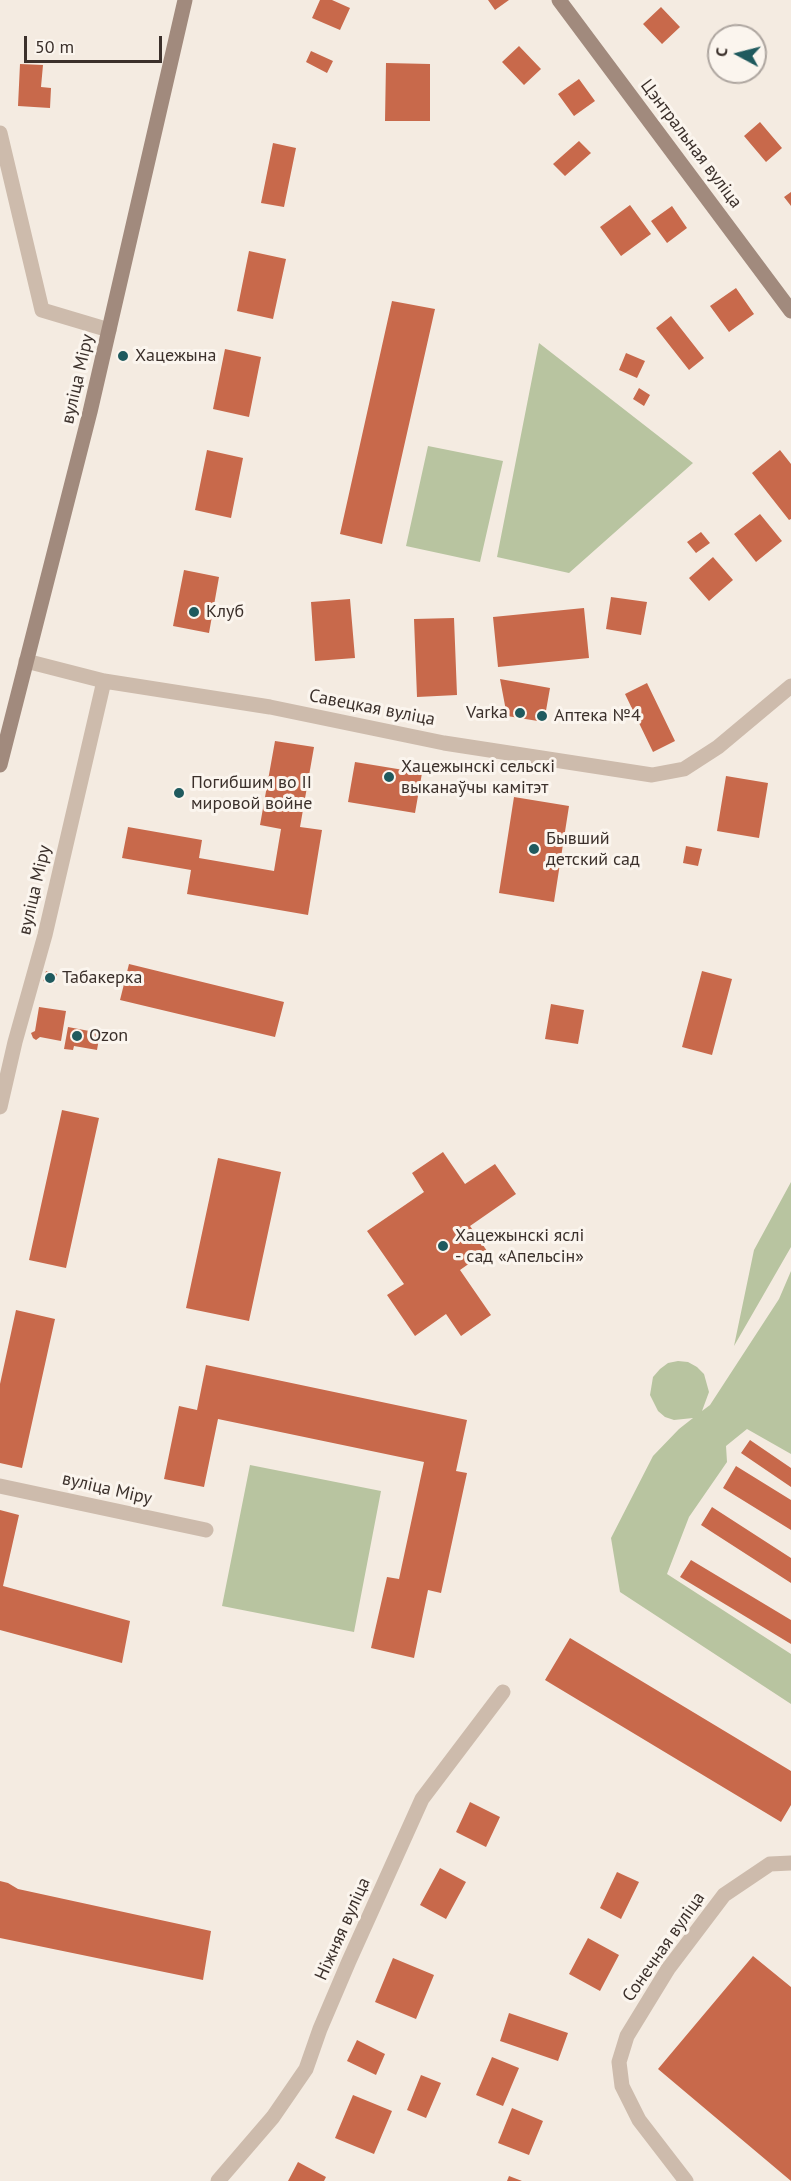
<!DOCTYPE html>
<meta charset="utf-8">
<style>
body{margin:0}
#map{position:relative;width:791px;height:2181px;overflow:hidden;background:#f4ebe1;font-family:"PT Sans",sans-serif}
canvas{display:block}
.north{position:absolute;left:707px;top:24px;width:60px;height:60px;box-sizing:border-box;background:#fbf5ee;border:2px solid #aea6a0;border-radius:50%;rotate:277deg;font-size:16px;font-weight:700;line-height:24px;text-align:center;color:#3b302b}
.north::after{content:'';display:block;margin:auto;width:21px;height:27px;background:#1f5a5e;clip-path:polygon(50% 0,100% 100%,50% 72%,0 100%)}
.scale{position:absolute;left:24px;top:36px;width:138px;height:27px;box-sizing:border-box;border:3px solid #3b302b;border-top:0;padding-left:8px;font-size:18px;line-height:21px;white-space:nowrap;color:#3b302b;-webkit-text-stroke:4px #fbf5ee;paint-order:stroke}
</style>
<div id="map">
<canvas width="791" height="2181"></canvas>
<div class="north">С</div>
<div class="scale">50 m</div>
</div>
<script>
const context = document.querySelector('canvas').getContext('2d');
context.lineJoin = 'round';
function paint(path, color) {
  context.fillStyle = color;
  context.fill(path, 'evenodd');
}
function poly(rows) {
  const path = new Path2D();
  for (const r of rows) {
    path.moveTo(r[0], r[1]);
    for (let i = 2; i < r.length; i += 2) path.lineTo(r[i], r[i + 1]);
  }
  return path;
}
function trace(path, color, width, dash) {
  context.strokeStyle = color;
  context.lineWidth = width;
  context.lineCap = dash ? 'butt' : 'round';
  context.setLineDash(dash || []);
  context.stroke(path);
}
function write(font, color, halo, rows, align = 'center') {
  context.font = font + ' "PT Sans",sans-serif';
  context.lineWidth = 6;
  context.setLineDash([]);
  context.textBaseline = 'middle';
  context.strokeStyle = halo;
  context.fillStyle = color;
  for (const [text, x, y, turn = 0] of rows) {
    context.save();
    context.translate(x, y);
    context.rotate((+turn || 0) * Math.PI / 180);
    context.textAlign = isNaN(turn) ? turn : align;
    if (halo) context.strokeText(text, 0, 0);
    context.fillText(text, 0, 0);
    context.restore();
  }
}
const green = poly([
 [539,343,693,463,569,573,497,557],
 [428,446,503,461,480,562,406,546],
 [791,1182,791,1247,734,1346,754,1250],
 [791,1271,791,1454,747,1429,726,1446,727,1462,689,1517,667,1574,791,1654,791,1704,620,1592,611,1538,653,1456,679,1429,693,1418,674,1420,665,1417,658,1411,650,1395,653,1377,660,1369,668,1363,678,1361,688,1362,697,1367,704,1374,709,1392,702,1411,710,1405,779,1299],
 [250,1465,381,1491,354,1632,222,1606]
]);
const building = poly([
 [320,0,332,0,350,8,340,30,312,18],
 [488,0,509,0,495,10],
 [661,7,680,27,662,44,643,24],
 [519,46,541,69,524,85,502,62],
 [311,51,333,61,327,73,306,62],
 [386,63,430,64,430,121,385,121],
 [20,64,43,65,41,87,51,88,50,108,18,106],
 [579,79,595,101,574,116,558,94],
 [760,122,782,148,766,162,744,136],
 [579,141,591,153,565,176,553,164],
 [273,143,296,148,284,207,261,203],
 [791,192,791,206,784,197],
 [630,205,651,234,621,256,600,227],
 [672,206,687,228,667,243,651,221],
 [249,251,286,259,273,319,237,311],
 [736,288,754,314,729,332,710,306],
 [392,301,435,309,382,544,340,534],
 [671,316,704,358,689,370,656,328],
 [225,349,261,357,249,417,213,409],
 [626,353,645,361,637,378,619,370],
 [639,388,650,395,644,406,633,399],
 [207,450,243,458,231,518,195,510],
 [780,450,791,464,791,519,789,520,752,473],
 [760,514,782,541,756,562,734,534],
 [701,532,710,543,696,553,687,542],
 [713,557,733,580,709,601,689,578],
 [184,570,219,577,209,633,173,626],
 [611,597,647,602,641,635,606,629],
 [350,599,355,658,315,661,311,602],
 [584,608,589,658,498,667,493,617],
 [454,618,457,695,417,697,414,619],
 [500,679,550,688,544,722,507,716],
 [647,683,675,741,653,752,625,694],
 [275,741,314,747,300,827,322,830,308,915,187,894,191,870,122,858,128,827,202,840,199,858,274,871,281,829,260,825],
 [355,762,422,773,415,813,348,802],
 [726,776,768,783,759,838,717,831],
 [514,797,569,806,554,902,499,893],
 [686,846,702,849,698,866,683,863],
 [129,964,284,1002,275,1037,120,1000],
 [46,971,57,974,54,984,43,981],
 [702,971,732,979,712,1055,682,1047],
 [551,1004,584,1010,578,1044,545,1039],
 [39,1007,66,1011,61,1041,40,1037,36,1040,33,1038,31,1033,35,1031],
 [68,1027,100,1033,97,1050,74,1046,73,1050,64,1049],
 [62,1110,99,1118,66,1268,29,1260],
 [443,1152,465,1184,495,1164,516,1194,470,1226,487,1251,460,1270,491,1315,461,1336,446,1314,415,1336,387,1295,404,1284,367,1231,424,1192,412,1173],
 [218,1158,281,1172,249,1321,186,1308],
 [16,1310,55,1319,22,1468,0,1463,0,1384],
 [206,1365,467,1420,456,1471,467,1473,441,1593,428,1590,414,1658,371,1648,387,1577,399,1579,424,1462,218,1419,204,1487,164,1479,179,1406,197,1410],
 [750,1440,791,1468,791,1487,741,1453],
 [736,1466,791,1500,791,1530,723,1488],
 [712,1507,791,1558,791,1583,701,1525],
 [0,1510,19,1515,3,1586,130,1621,122,1663,0,1630],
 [691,1560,791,1620,791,1644,680,1577],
 [570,1638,791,1771,791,1805,781,1822,545,1680],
 [470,1802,500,1817,486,1847,456,1832],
 [440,1868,466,1882,446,1919,420,1905],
 [617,1872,639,1882,621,1919,600,1908],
 [0,1881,8,1883,18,1889,211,1931,203,1980,0,1938],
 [588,1938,619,1955,600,1991,569,1974],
 [753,1956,791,1987,791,2181,658,2069],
 [393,1958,434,1975,416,2019,375,2002],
 [509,2013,568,2033,558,2061,500,2041],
 [357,2040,385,2054,376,2075,347,2061],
 [492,2057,519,2068,503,2106,476,2095],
 [421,2075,441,2083,426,2118,407,2110],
 [353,2095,392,2111,374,2154,335,2138],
 [512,2108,543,2121,529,2155,498,2143],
 [298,2162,326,2177,324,2181,288,2181],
 [509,2176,522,2181,507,2181]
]);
const street = poly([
 [0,133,42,310,109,330],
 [26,661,104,681,270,707,444,743,652,775,684,769,718,747,791,686],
 [0,1107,15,1042,45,935,104,681],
 [0,1486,206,1530],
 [218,2181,273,2117,306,2069,320,2029,349,1961,422,1799,503,1692],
 [686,2181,639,2120,622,2086,619,2062,627,2036,668,1969,724,1895,770,1864,791,1863]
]);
const secondary = poly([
 [559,0,791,311],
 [0,765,90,412,185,0]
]);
const markers = [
 [123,356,6,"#1f5a5e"],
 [194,612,6,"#1f5a5e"],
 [520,713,6,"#1f5a5e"],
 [542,716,6,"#1f5a5e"],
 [389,777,6,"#1f5a5e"],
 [179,793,6,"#1f5a5e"],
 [534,849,6,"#1f5a5e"],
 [50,978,6,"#1f5a5e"],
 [77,1036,6,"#1f5a5e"],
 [443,1246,6,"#1f5a5e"]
];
const streetNames = [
 ["Цэнтральная вуліца",691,144,53],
 ["вуліца Міру",78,379,-77],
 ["Савецкая вуліца",372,708,11],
 ["вуліца Міру",35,890,-77],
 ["вуліца Міру",107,1489,13],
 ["Ніжняя вуліца",343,1929,-66],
 ["Сонечная вуліца",664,1947,-55]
];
const poiNames = [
 ["Хацежына",135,356],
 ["Клуб",206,612],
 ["Varka",508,713,"right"],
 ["Аптека №4",554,716],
 ["Хацежынскі сельскі",401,767],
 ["выканаўчы камітэт",401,788],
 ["Погибшим во II",191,783],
 ["мировой войне",191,804],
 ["Бывший",546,839],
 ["детский сад",546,860],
 ["Табакерка",62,978],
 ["Ozon",89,1036],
 ["Хацежынскі яслі",455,1236],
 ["- сад «Апельсін»",455,1257]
];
paint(green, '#b8c4a0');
paint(building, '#c8694b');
trace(street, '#cdbbac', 15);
trace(secondary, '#a18a7d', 15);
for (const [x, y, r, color] of markers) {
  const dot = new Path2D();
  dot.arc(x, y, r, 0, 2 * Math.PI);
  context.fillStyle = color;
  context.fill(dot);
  trace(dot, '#fbf5ee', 2);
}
write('18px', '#3b302b', '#fbf5ee', streetNames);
write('18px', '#3b302b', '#fbf5ee', poiNames, 'left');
</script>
